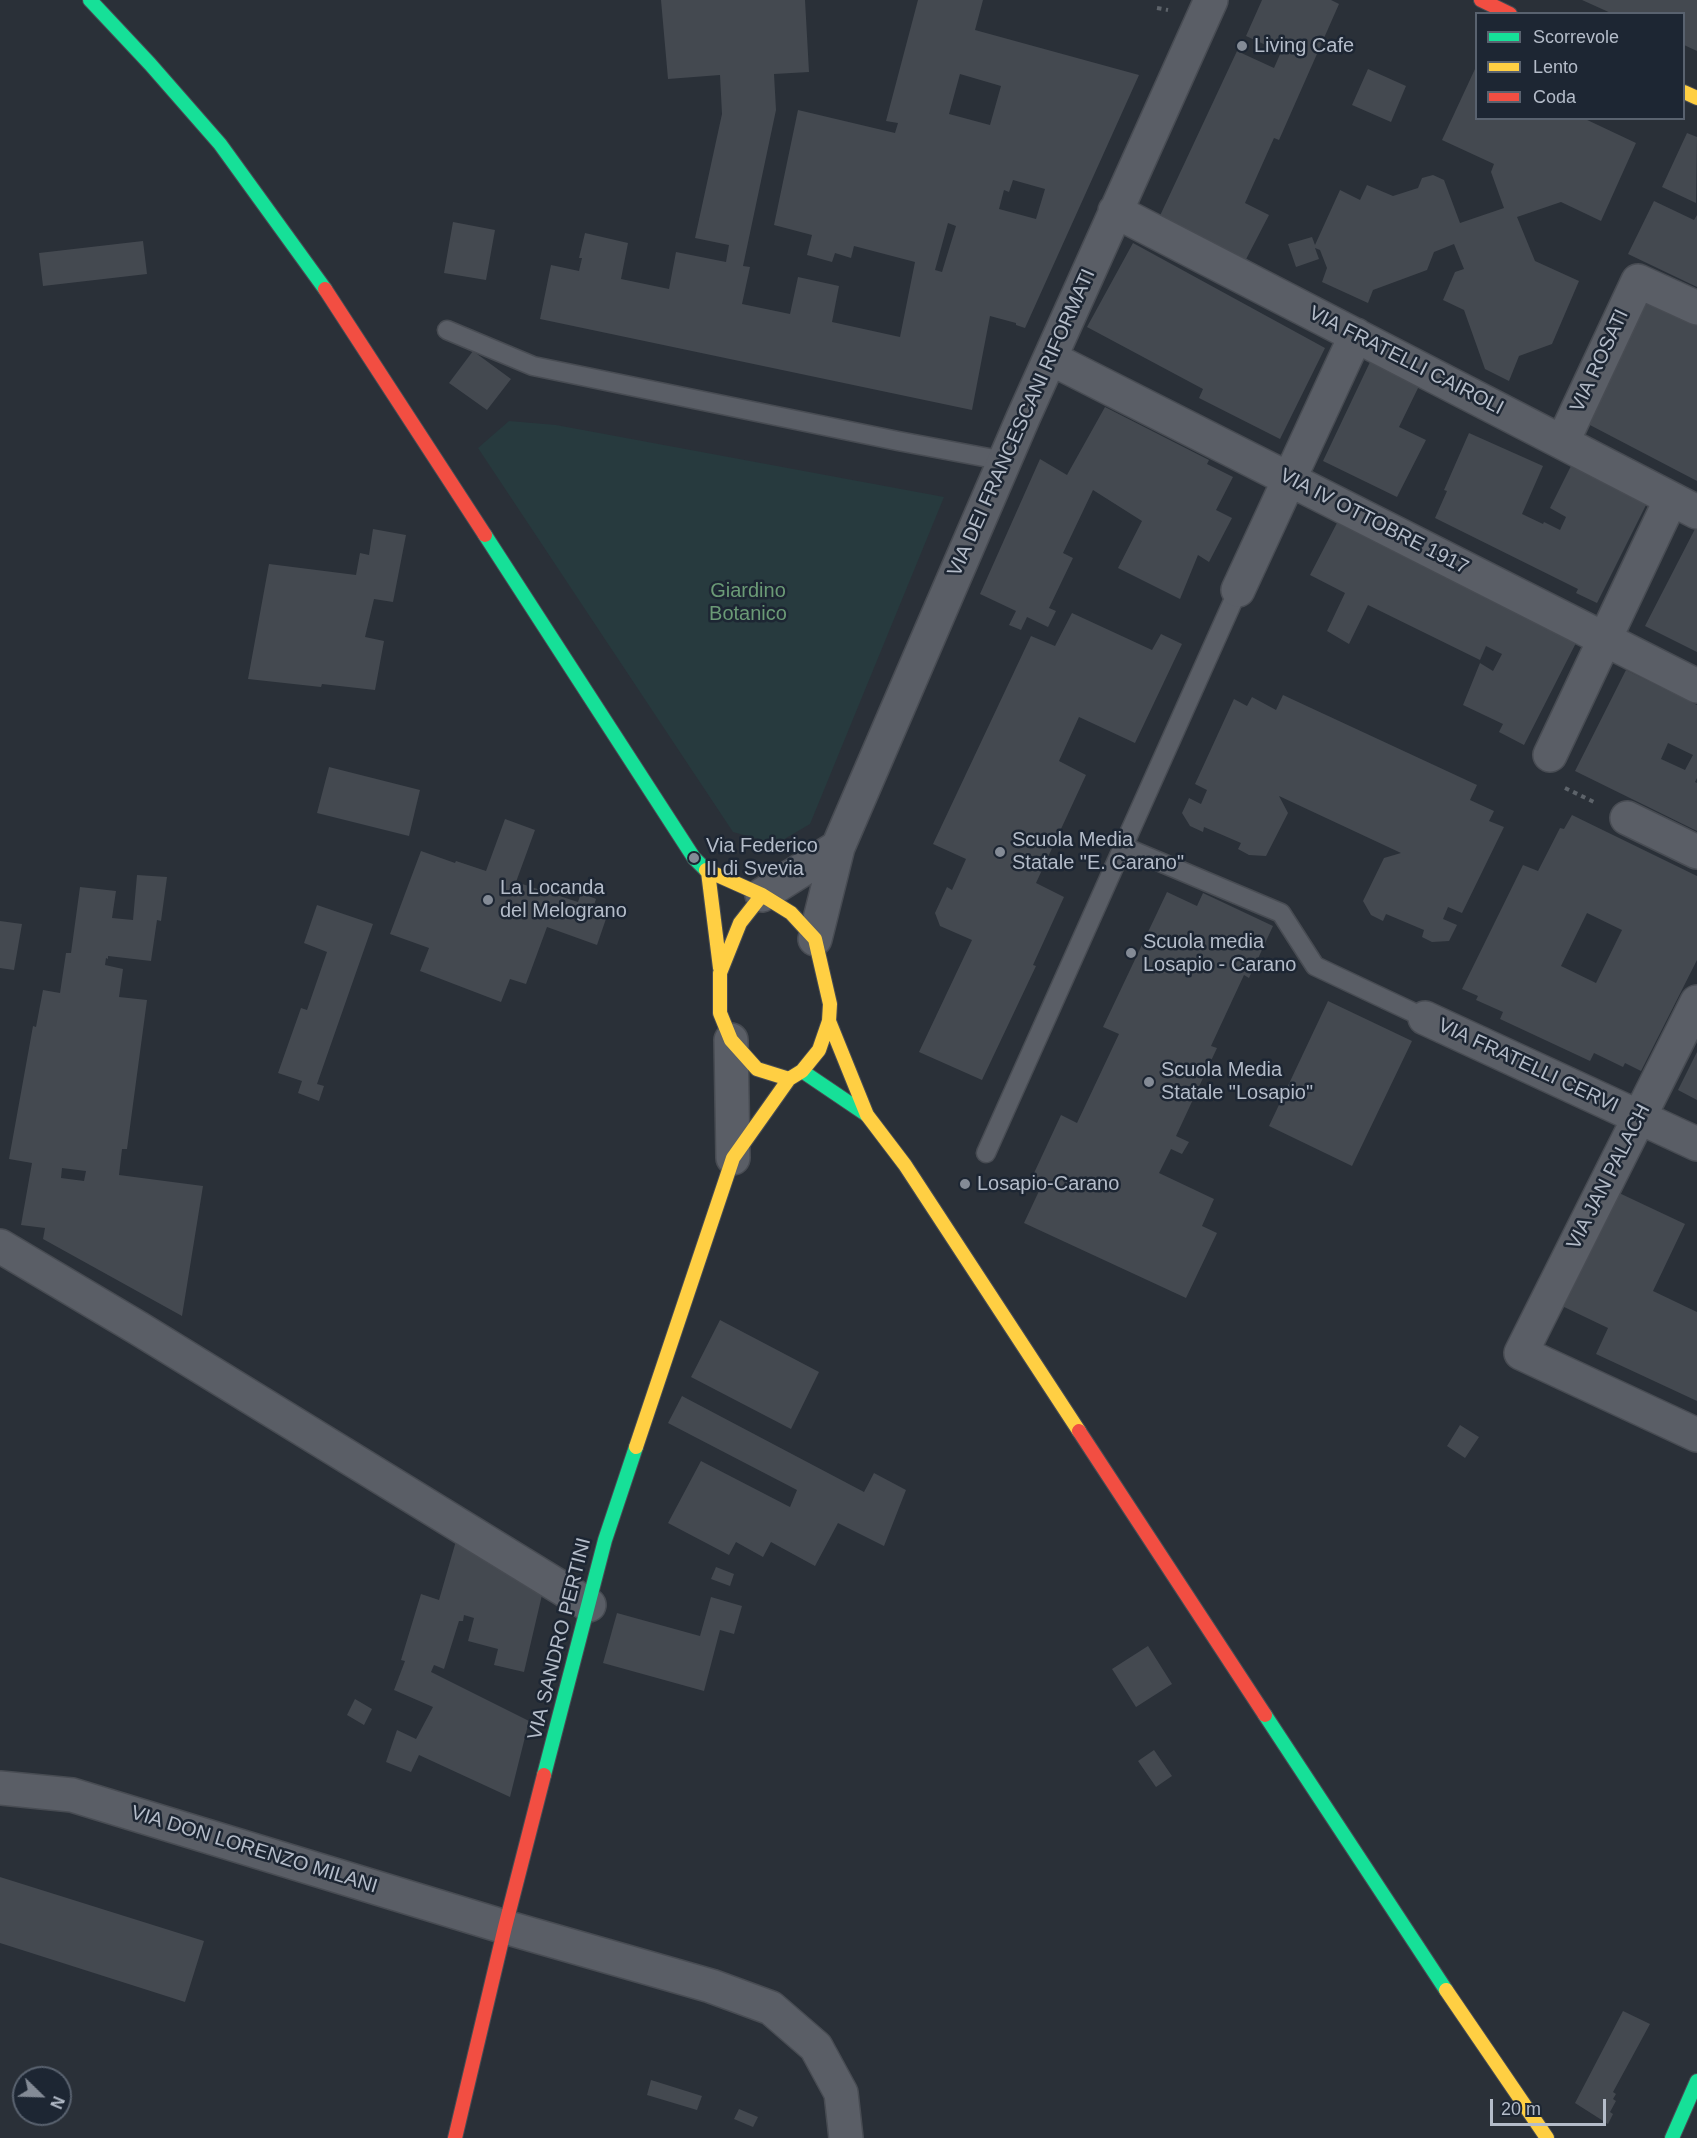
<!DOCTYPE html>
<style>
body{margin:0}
#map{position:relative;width:1697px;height:2138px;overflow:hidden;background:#2a3038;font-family:Arial,sans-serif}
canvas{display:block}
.legend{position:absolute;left:1475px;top:12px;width:210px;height:108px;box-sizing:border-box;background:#1d2633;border:2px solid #59626f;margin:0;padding:8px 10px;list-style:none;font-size:18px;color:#b4bcc9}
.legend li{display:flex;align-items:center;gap:12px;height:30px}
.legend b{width:30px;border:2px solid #59626f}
.north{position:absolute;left:12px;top:2066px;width:60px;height:60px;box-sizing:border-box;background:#1d2633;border:2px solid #59626f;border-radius:50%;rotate:113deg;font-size:16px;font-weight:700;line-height:24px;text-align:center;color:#b4bcc9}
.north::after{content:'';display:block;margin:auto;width:21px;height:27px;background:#848b96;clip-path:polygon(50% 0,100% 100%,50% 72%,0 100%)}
.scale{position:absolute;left:1490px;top:2099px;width:116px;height:27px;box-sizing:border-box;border:3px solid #b4bcc9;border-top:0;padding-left:8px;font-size:18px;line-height:21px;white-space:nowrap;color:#b4bcc9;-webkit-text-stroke:4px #1d2633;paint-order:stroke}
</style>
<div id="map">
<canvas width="1697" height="2138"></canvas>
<ul class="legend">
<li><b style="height:8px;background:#16e098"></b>Scorrevole</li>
<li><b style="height:8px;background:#ffcf43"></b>Lento</li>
<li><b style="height:8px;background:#f24e42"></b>Coda</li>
</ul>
<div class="north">N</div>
<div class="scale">20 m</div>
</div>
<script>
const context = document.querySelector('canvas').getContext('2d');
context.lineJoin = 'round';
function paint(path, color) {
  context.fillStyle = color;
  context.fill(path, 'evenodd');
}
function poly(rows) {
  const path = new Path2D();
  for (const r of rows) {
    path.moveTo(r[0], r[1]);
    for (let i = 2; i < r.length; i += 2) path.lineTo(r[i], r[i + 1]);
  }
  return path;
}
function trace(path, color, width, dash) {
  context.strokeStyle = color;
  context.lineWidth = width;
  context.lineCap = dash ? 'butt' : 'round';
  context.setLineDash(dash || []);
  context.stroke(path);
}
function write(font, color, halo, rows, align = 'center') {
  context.font = font + ' Arial,sans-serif';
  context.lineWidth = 5;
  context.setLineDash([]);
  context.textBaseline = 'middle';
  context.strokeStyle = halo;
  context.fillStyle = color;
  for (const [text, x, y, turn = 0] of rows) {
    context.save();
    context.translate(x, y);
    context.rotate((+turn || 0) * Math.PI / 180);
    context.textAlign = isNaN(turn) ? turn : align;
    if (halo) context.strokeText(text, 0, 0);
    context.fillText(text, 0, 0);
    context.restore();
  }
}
const green = poly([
 [509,421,556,425,944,497,810,824,776,844,733,832,478,448]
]);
const building = poly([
 [661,0,805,0,809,72,774,74,776,110,743,266,750,267,742,304,790,314,798,277,839,286,832,322,900,337,915,262,854,246,851,258,835,253,832,262,807,255,812,235,774,225,798,110,895,133,898,123,886,121,918,0,983,0,975,30,1139,75,1025,328,1016,325,1016,323,990,316,972,410,540,319,551,265,579,271,582,258,579,258,585,233,628,243,621,279,669,289,676,252,726,262,729,245,695,238,722,114,720,75,668,79],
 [960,74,1001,86,990,125,949,114],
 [1013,180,1045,189,1036,219,999,209,1004,190,1009,192],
 [948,223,956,226,942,272,935,270],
 [1262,0,1331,0,1339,4,1279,140,1274,138,1245,203,1269,215,1242,267,1157,222,1237,51,1274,68,1281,52,1246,36],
 [1582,0,1697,0,1697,51,1684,45,1684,14,1613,14],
 [1368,69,1406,86,1391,122,1352,105],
 [1475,69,1476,70,1476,118,1583,118,1636,143,1601,221,1561,202,1517,217,1535,261,1579,281,1552,344,1519,356,1509,381,1485,369,1464,310,1443,300,1455,272,1464,269,1454,244,1434,252,1427,270,1373,290,1368,303,1322,282,1327,268,1320,250,1315,248,1319,259,1296,267,1288,244,1312,237,1315,245,1340,190,1360,200,1367,185,1393,196,1418,188,1422,178,1433,175,1444,180,1460,223,1504,208,1491,172,1494,164,1442,140],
 [1687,133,1697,137,1696,203,1662,187],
 [1654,201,1694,220,1697,215,1697,287,1628,254],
 [453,222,495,230,486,280,444,273],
 [143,241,147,274,43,286,39,253],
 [1133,243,1325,348,1280,439,1199,398,1203,389,1087,327],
 [1645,300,1697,323,1697,481,1588,424],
 [473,351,511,379,487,410,449,383],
 [1371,360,1420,384,1399,427,1426,440,1397,497,1323,461],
 [1105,407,1209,460,1207,464,1233,477,1216,510,1232,518,1209,562,1198,555,1180,599,1118,568,1142,521,1093,490,1063,553,1073,558,1049,608,1056,611,1048,627,1027,617,1021,630,1009,625,1016,611,980,594,1040,459,1067,475],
 [1469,433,1543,466,1522,514,1543,524,1544,522,1560,530,1566,517,1550,508,1573,462,1650,497,1597,603,1576,593,1578,589,1435,518,1447,491,1444,490],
 [1338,521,1577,641,1524,745,1499,732,1503,724,1463,705,1480,663,1493,671,1502,654,1486,646,1480,660,1368,605,1349,644,1327,631,1345,593,1310,575],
 [373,529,406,535,393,602,374,599,365,637,384,641,375,690,322,684,321,687,248,679,269,564,356,575,360,553,369,555],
 [1695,529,1697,530,1697,652,1645,626],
 [1072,613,1152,650,1161,634,1182,644,1135,743,1079,717,1059,761,1086,775,1036,883,1064,897,1033,965,1036,966,982,1080,919,1052,972,940,940,926,935,913,947,887,952,890,966,859,933,844,1031,636,1055,646],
 [1626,670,1697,705,1697,778,1695,782,1697,783,1697,831,1575,771],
 [1668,743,1693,755,1685,770,1661,759],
 [1283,695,1477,785,1470,800,1494,811,1489,821,1504,827,1462,913,1448,907,1443,919,1457,925,1449,941,1432,942,1422,937,1424,930,1386,914,1383,921,1371,915,1363,901,1384,858,1401,853,1279,796,1288,813,1266,856,1249,855,1238,849,1241,843,1204,827,1203,832,1190,826,1182,813,1189,798,1201,804,1207,790,1195,784,1234,699,1247,706,1252,697,1276,710],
 [329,767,420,790,409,836,317,813],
 [1572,815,1697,876,1697,960,1641,1071,1625,1063,1623,1067,1594,1053,1590,1061,1500,1019,1503,1012,1476,1000,1478,996,1462,989,1523,865,1538,871,1560,828,1564,829],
 [1587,913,1622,930,1596,983,1561,966],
 [505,819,535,830,516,882,578,902,581,893,596,899,593,908,608,913,597,945,547,927,526,984,510,979,501,1002,420,971,429,948,390,934,421,851,455,863,456,861,486,871],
 [137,875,167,877,161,921,157,920,151,961,108,956,108,959,106,958,105,965,123,969,119,997,147,1000,127,1149,122,1149,119,1175,203,1186,182,1316,43,1239,45,1228,21,1225,32,1163,9,1159,33,1026,36,1027,43,990,60,993,66,953,71,953,80,887,116,891,112,918,133,920],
 [62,1168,86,1171,84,1181,61,1178],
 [1167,892,1197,906,1203,893,1273,926,1249,978,1244,975,1211,1046,1217,1048,1176,1136,1189,1142,1182,1154,1171,1149,1159,1173,1214,1199,1202,1226,1217,1233,1186,1298,1024,1223,1039,1191,1028,1186,1061,1115,1077,1123,1119,1034,1103,1027],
 [317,905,373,924,317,1084,324,1086,319,1101,298,1093,302,1081,278,1073,301,1008,307,1010,327,952,304,943],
 [0,921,22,924,14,970,0,968],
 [1328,1001,1412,1041,1352,1166,1269,1126],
 [1697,1052,1697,1100,1678,1090],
 [1617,1192,1685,1224,1653,1291,1697,1312,1697,1401,1596,1354,1608,1328,1562,1306],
 [720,1320,819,1372,791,1429,691,1377],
 [682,1396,864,1492,874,1473,906,1490,884,1546,838,1523,815,1566,771,1542,763,1557,736,1542,729,1555,668,1523,701,1461,790,1507,797,1490,668,1423],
 [1460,1425,1479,1437,1465,1458,1447,1446],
 [458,1534,542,1595,524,1672,494,1665,498,1649,468,1641,474,1618,464,1615,463,1621,459,1621,444,1669,434,1665,431,1672,529,1721,510,1797,419,1755,411,1772,386,1762,397,1730,416,1739,433,1707,394,1690,405,1661,401,1660,421,1594,439,1600],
 [716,1567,734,1574,730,1586,711,1579],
 [711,1597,742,1606,734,1634,720,1630,704,1691,603,1663,617,1613,700,1636],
 [1148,1646,1172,1684,1136,1707,1112,1669],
 [355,1699,372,1709,364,1725,347,1715],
 [1154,1750,1172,1776,1156,1787,1138,1761],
 [0,1877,204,1941,185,2002,0,1943],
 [1623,2011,1650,2024,1613,2092,1616,2094,1613,2099,1616,2101,1610,2112,1613,2114,1608,2124,1575,2103],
 [651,2080,702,2096,697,2110,647,2095],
 [739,2109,758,2117,753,2127,734,2119]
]);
const path = poly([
 [1157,8,1168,10],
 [1565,788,1596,803]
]);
const lane = poly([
 [447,330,533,366,898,441,1005,461],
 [1122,846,1281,913,1315,966,1425,1018],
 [986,1153,1238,590]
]);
const street = poly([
 [1115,211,1697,512],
 [1050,358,1697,686],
 [1563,441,1638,281,1697,308],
 [1238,590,1356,335],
 [1550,755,1671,499],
 [1627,818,1697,852],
 [762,895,838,847],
 [815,939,838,847,1023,418,1211,0],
 [1697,1002,1521,1353,1697,1435],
 [1425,1018,1697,1144],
 [731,1040,733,1158],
 [0,1246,138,1328,589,1605],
 [0,1788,72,1795,505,1927,711,1986,771,2008,816,2047,841,2093,846,2138]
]);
const fast = poly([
 [90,0,150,64,220,144,325,289],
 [485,535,694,858,706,870],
 [802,1071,867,1115],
 [1265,1715,1446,1990],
 [544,1775,605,1540,636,1447],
 [1672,2138,1697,2081]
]);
const slow = poly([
 [1684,92,1697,98],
 [706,870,762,895,791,913,815,939,830,1004,829,1021,819,1050,802,1071,789,1079,757,1069,731,1040,720,1013,720,973,740,923,762,895],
 [708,872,720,968],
 [829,1021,867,1115,905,1165,1079,1431],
 [636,1447,733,1158,789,1079],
 [1446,1990,1547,2138]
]);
const jam = poly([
 [1481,0,1510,14],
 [325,289,485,535],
 [1079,1431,1265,1715],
 [455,2138,505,1927,544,1775]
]);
const markers = [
 [1242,46,6,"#848b96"],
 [1000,852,6,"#848b96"],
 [694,858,6,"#848b96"],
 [488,900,6,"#848b96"],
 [1131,953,6,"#848b96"],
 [1149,1082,6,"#848b96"],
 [965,1184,6,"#848b96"]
];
const poiNames = [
 ["Living Cafe",1254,46],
 ["Scuola Media",1012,840],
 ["Statale \"E. Carano\"",1012,863],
 ["Via Federico",706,846],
 ["II di Svevia",706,869],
 ["La Locanda",500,888],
 ["del Melograno",500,911],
 ["Scuola media",1143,942],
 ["Losapio - Carano",1143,965],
 ["Scuola Media",1161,1070],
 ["Statale \"Losapio\"",1161,1093],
 ["Losapio-Carano",977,1184]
];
const streetNames = [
 ["VIA FRATELLI CAIROLI",1406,361,27],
 ["VIA ROSATI",1600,361,-65],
 ["VIA DEI FRANCESCANI RIFORMATI",1022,423,-66],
 ["VIA IV OTTOBRE 1917",1374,522,27],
 ["VIA FRATELLI CERVI",1528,1066,25],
 ["VIA JAN PALACH",1609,1177,-63],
 ["VIA SANDRO PERTINI",560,1639,-76],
 ["VIA DON LORENZO MILANI",254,1850,17]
];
const parkNames = [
 ["Giardino",748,591],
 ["Botanico",748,614]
];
paint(green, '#273a3e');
paint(building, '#444950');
trace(lane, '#484c53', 21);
trace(street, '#484c53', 36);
trace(fast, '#484c53', 16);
trace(slow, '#484c53', 16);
trace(jam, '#484c53', 16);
trace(path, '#5d636a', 4, [4.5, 4.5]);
trace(lane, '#5a5e66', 18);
trace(street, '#5a5e66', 33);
trace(fast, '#16e098', 14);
trace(slow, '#ffcf43', 14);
trace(jam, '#f24e42', 14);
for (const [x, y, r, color] of markers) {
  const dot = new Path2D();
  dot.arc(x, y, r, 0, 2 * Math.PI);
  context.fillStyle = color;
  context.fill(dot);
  trace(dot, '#1d2633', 2);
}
write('20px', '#b4bcc9', '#1d2633', poiNames, 'left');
write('20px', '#b4bcc9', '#1d2633', streetNames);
write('20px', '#6b9a76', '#1d2633', parkNames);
</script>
